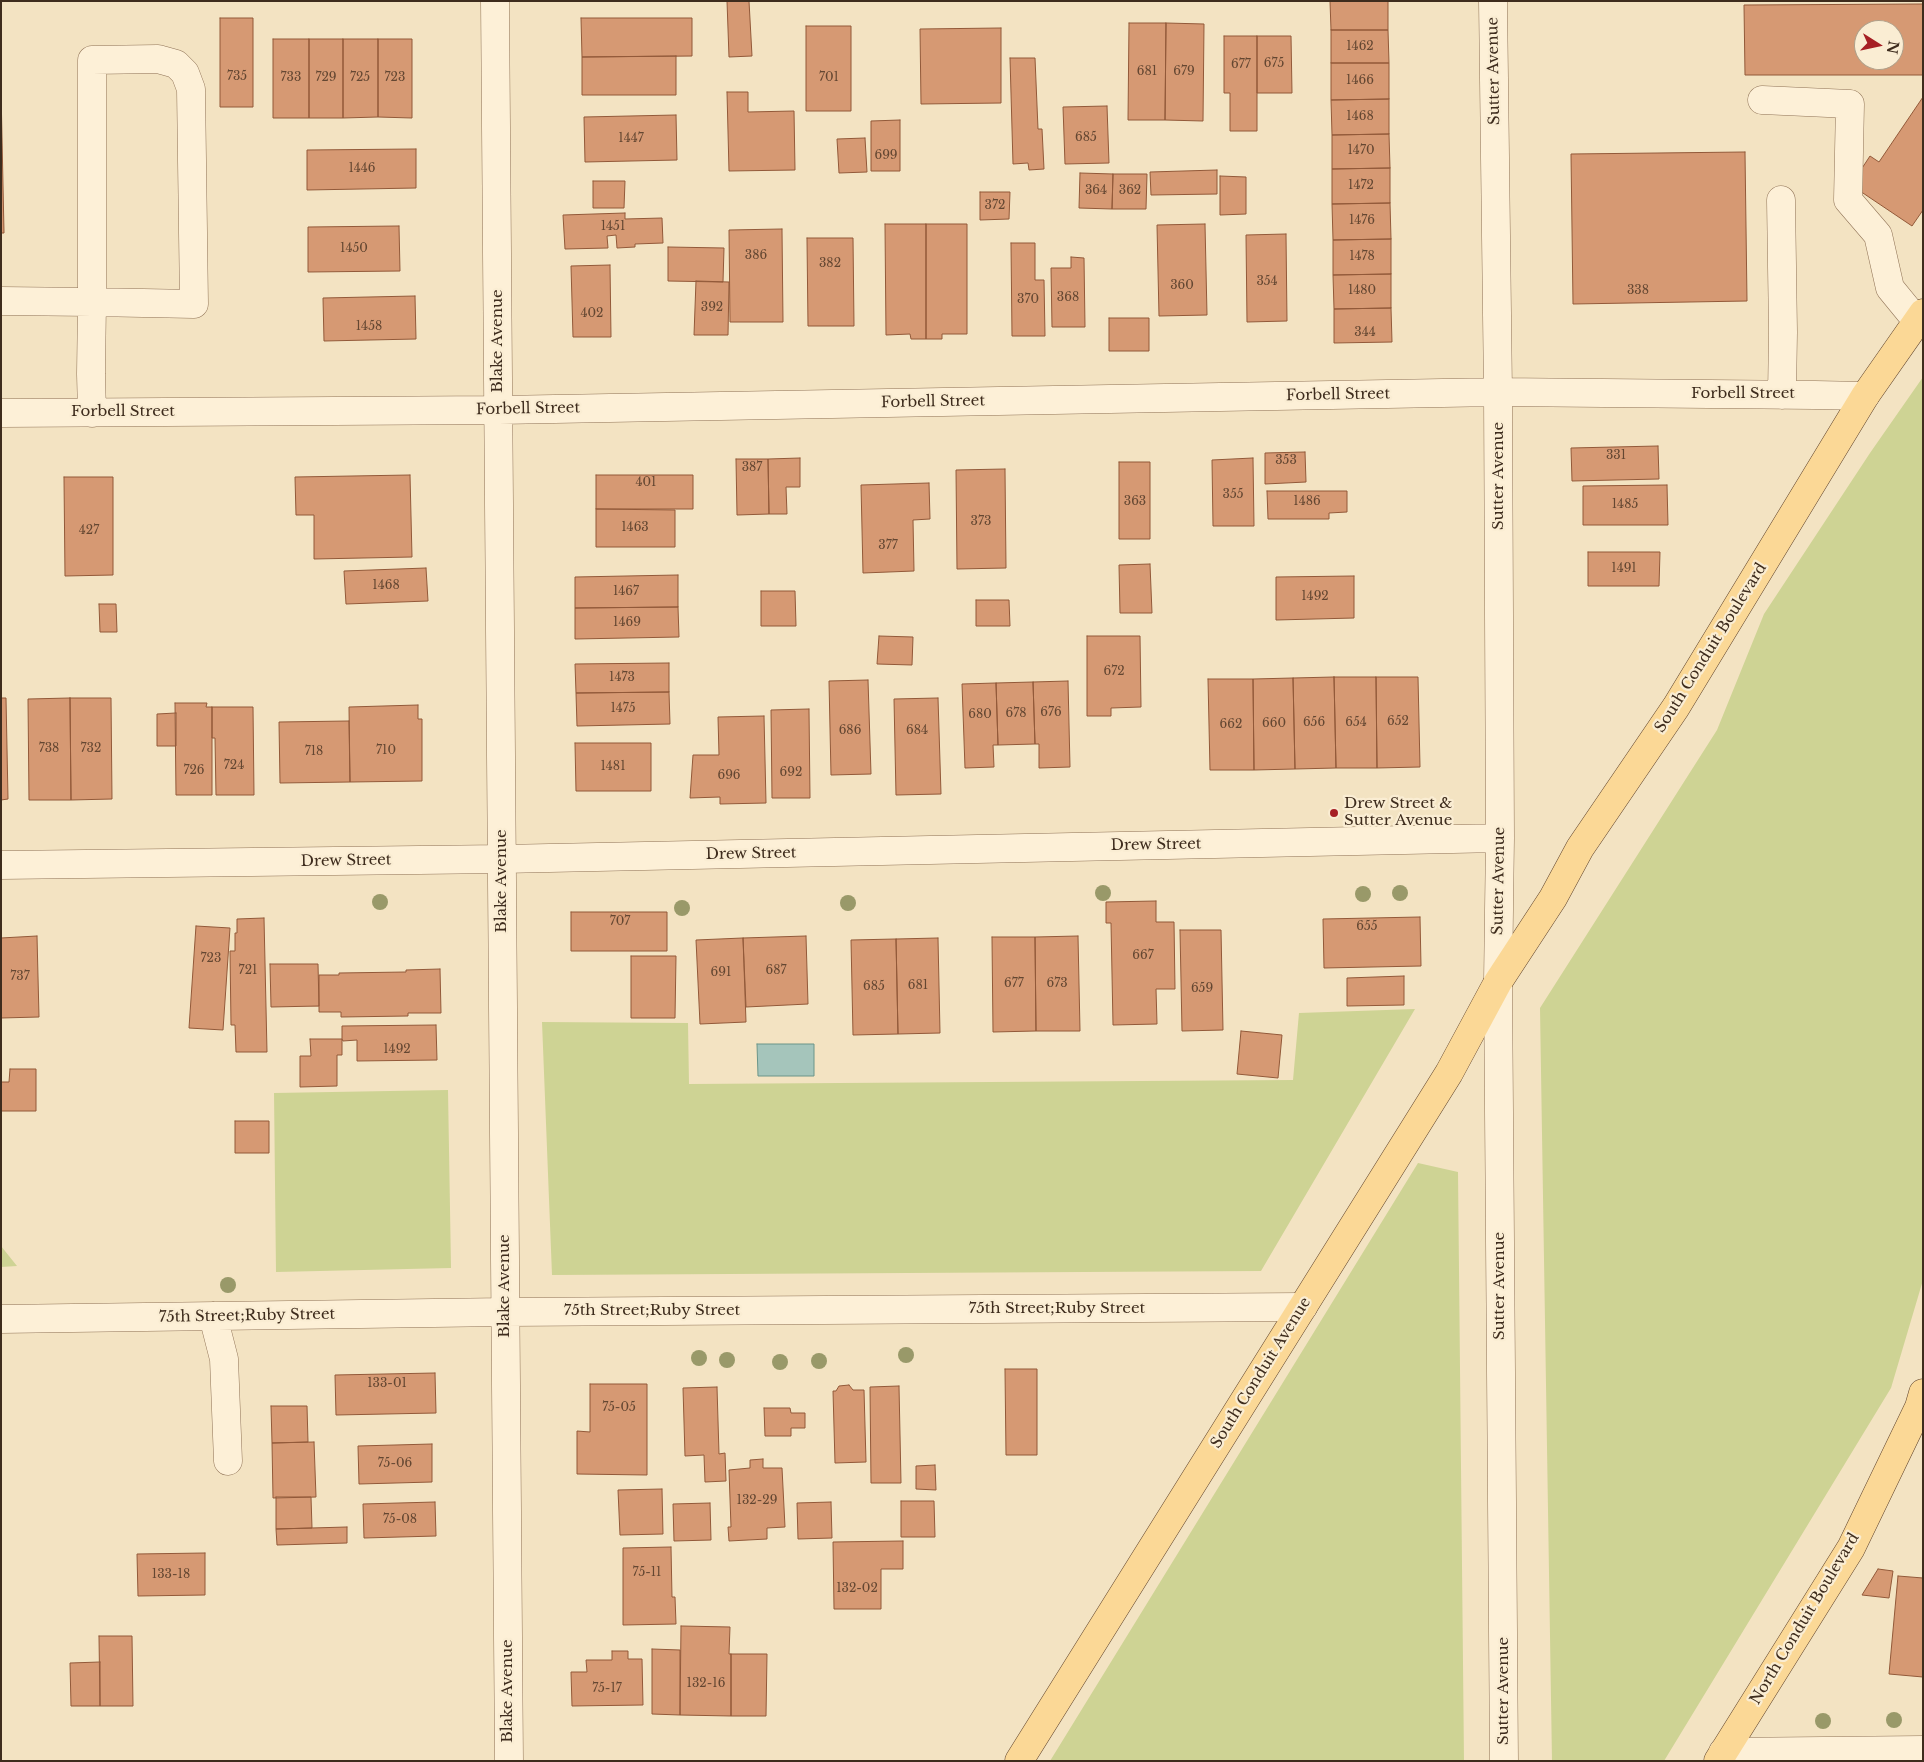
<!DOCTYPE html>
<style>
body{margin:0}
#map{position:relative;width:1924px;height:1762px;overflow:hidden;background:#f3e3c2;font-family:"Libre Baskerville",serif}
canvas{display:block}
.frame{position:absolute;inset:0;border:2px solid #3e2c1d;pointer-events:none}
.north{position:absolute;left:1854px;top:20px;width:50px;height:50px;box-sizing:border-box;background:#faedd3;border:1px solid #afa08a;border-radius:50%;rotate:100deg;font-size:14px;font-weight:700;line-height:20px;text-align:center;color:#3e2c1d}
.north::after{content:'';display:block;margin:auto;width:18px;height:22px;background:#a61f24;clip-path:polygon(50% 0,100% 100%,50% 72%,0 100%)}
</style>
<div id="map">
<canvas width="1924" height="1762"></canvas>
<div class="frame"></div>
<div class="north">N</div>
</div>
<script>
const context = document.querySelector('canvas').getContext('2d');
context.lineJoin = 'round';
function paint(path, color) {
  context.fillStyle = color;
  context.fill(path, 'evenodd');
}
function poly(rows) {
  const path = new Path2D();
  for (const r of rows) {
    path.moveTo(r[0], r[1]);
    for (let i = 2; i < r.length; i += 2) path.lineTo(r[i], r[i + 1]);
  }
  return path;
}
function trace(path, color, width, dash) {
  context.strokeStyle = color;
  context.lineWidth = width;
  context.lineCap = dash ? 'butt' : 'round';
  context.setLineDash(dash || []);
  context.stroke(path);
}
function write(font, color, halo, rows, align = 'center') {
  context.font = font + ' "Libre Baskerville",serif';
  context.lineWidth = 4.5;
  context.setLineDash([]);
  context.textBaseline = 'middle';
  context.strokeStyle = halo;
  context.fillStyle = color;
  for (const [text, x, y, turn = 0] of rows) {
    context.save();
    context.translate(x, y);
    context.rotate((+turn || 0) * Math.PI / 180);
    context.textAlign = isNaN(turn) ? turn : align;
    if (halo) context.strokeText(text, 0, 0);
    context.fillText(text, 0, 0);
    context.restore();
  }
}
const green = poly([
 [1923,377,1923,1280,1891,1388,1664,1761,1552,1761,1540,1008,1717,730,1764,614,1870,453],
 [1415,1009,1261,1271,552,1275,542,1022,688,1023,689,1084,1293,1080,1299,1013],
 [448,1090,451,1268,276,1272,274,1093],
 [1418,1163,1458,1172,1464,1761,1050,1761],
 [1,1246,17,1266,1,1267]
]);
const water = poly([
 [757,1044,814,1044,814,1076,758,1076,757,1044]
]);
const building = poly([
 [749,1,752,56,729,57,727,1,749,1],
 [1330,1,1388,1,1388,30,1331,30,1330,1],
 [1923,4,1923,75,1745,75,1744,5,1923,4],
 [1864,30,1894,30,1894,60,1864,60,1864,30],
 [220,18,253,18,253,107,220,107,220,18],
 [581,18,692,18,692,56,582,57,581,18],
 [1129,23,1166,23,1165,120,1128,120,1129,23],
 [1166,23,1204,24,1203,121,1165,120,1166,23],
 [806,26,851,26,851,111,806,111,806,26],
 [1001,28,1001,103,921,104,920,29,1001,28],
 [1331,30,1388,30,1389,63,1331,63,1331,30],
 [1224,36,1257,36,1257,131,1230,131,1230,93,1224,93,1224,36],
 [1257,36,1291,36,1292,93,1257,93,1257,36],
 [273,39,309,39,309,118,273,118,273,39],
 [309,39,343,39,343,118,309,118,309,39],
 [343,39,378,39,378,117,343,118,343,39],
 [378,39,412,39,412,118,378,117,378,39],
 [676,56,676,95,582,95,582,57,676,56],
 [1010,58,1035,58,1038,129,1042,129,1044,169,1029,170,1028,163,1013,164,1010,58],
 [1331,63,1389,63,1389,99,1331,100,1331,63],
 [1,90,4,233,1,233,1,90],
 [727,92,748,92,748,112,794,111,795,170,729,171,727,92],
 [1923,97,1923,210,1912,226,1851,185,1870,156,1879,162,1923,97],
 [1389,99,1389,134,1332,135,1331,100,1389,99],
 [1107,106,1109,163,1065,164,1063,107,1107,106],
 [676,115,677,160,585,162,584,117,676,115],
 [900,120,900,171,871,171,871,121,900,120],
 [1389,134,1390,168,1332,169,1332,135,1389,134],
 [865,138,867,172,839,173,837,139,865,138],
 [416,149,416,188,307,190,307,150,416,149],
 [1745,152,1747,301,1573,304,1571,154,1745,152],
 [1390,168,1390,203,1332,204,1332,169,1390,168],
 [1217,170,1217,194,1151,195,1150,172,1217,170],
 [1080,173,1113,174,1112,209,1079,208,1080,173],
 [1113,174,1147,174,1146,209,1112,209,1113,174],
 [1220,176,1246,177,1246,214,1220,215,1220,176],
 [593,181,625,181,624,208,593,208,593,181],
 [980,192,1010,192,1009,219,980,220,980,192],
 [1390,203,1391,239,1333,240,1332,204,1390,203],
 [625,213,625,219,662,218,663,243,635,244,635,247,617,248,616,235,607,236,608,248,565,249,563,215,625,213],
 [885,224,926,224,926,339,911,339,910,334,886,335,885,224],
 [926,224,967,224,967,334,942,334,942,339,926,339,926,224],
 [1205,224,1207,315,1159,316,1157,225,1205,224],
 [399,226,400,271,308,272,308,227,399,226],
 [782,229,783,322,730,322,729,230,782,229],
 [1286,234,1287,321,1247,322,1246,235,1286,234],
 [807,238,853,238,854,326,808,326,807,238],
 [1391,239,1391,274,1333,275,1333,240,1391,239],
 [1011,243,1035,243,1035,280,1044,280,1045,336,1012,336,1011,243],
 [668,247,724,248,723,282,668,281,668,247],
 [1071,257,1084,258,1085,327,1052,327,1051,268,1071,268,1071,257],
 [610,265,611,337,573,337,571,266,610,265],
 [1391,274,1391,308,1334,309,1333,275,1391,274],
 [696,281,729,282,728,335,694,335,696,281],
 [415,296,416,339,324,341,323,298,415,296],
 [1391,308,1392,342,1334,343,1334,309,1391,308],
 [1109,318,1149,318,1149,351,1109,351,1109,318],
 [1658,446,1659,479,1572,481,1571,448,1658,446],
 [1305,452,1306,482,1265,484,1265,453,1305,452],
 [800,458,800,487,786,487,787,514,769,514,768,459,800,458],
 [1253,458,1254,526,1213,526,1212,460,1253,458],
 [736,459,768,459,769,514,737,515,736,459],
 [1119,462,1150,462,1150,539,1119,539,1119,462],
 [1005,469,1006,568,957,569,956,470,1005,469],
 [410,475,412,557,314,559,314,515,296,515,295,477,410,475],
 [596,475,693,475,693,509,596,509,596,475],
 [64,477,113,477,113,575,65,576,64,477],
 [929,483,930,519,913,520,914,571,863,573,861,485,929,483],
 [1667,485,1668,525,1583,525,1583,486,1667,485],
 [1267,491,1347,491,1347,512,1329,513,1329,519,1268,519,1267,491],
 [596,509,675,510,675,547,596,547,596,509],
 [1588,552,1660,552,1659,586,1588,586,1588,552],
 [1150,564,1152,613,1120,613,1119,565,1150,564],
 [426,568,428,601,346,604,344,571,426,568],
 [678,575,678,607,575,608,575,577,678,575],
 [1354,576,1354,618,1276,620,1276,577,1354,576],
 [761,591,795,591,796,626,761,626,761,591],
 [976,600,1009,600,1010,626,976,626,976,600],
 [99,604,116,604,117,632,100,632,99,604],
 [678,607,679,637,575,639,575,608,678,607],
 [879,636,913,637,912,665,877,664,879,636],
 [1087,636,1140,636,1141,707,1111,708,1111,716,1087,716,1087,636],
 [669,663,669,692,576,693,575,664,669,663],
 [1334,677,1376,677,1377,768,1336,768,1334,677],
 [1334,677,1336,768,1295,769,1293,678,1334,677],
 [1376,677,1418,677,1420,767,1377,768,1376,677],
 [1293,678,1295,769,1254,770,1253,679,1293,678],
 [1208,679,1253,679,1254,770,1210,770,1208,679],
 [868,680,871,774,831,775,829,681,868,680],
 [1068,681,1070,767,1039,768,1039,744,1035,744,1033,682,1068,681],
 [1033,682,1035,744,998,745,996,683,1033,682],
 [996,683,998,745,993,745,994,767,965,768,962,684,996,683],
 [669,692,670,724,577,726,576,693,669,692],
 [1,698,6,698,8,799,1,800,1,698],
 [70,698,111,698,112,799,71,800,70,698],
 [70,698,71,800,29,800,28,699,70,698],
 [938,698,941,794,896,795,894,699,938,698],
 [175,703,207,703,206,707,212,707,212,795,176,795,175,703],
 [418,705,418,719,422,719,422,781,350,782,349,707,418,705],
 [212,707,253,707,254,795,216,795,215,738,212,738,212,707],
 [809,709,810,798,772,798,771,710,809,709],
 [176,713,176,746,157,746,157,714,176,713],
 [764,716,766,803,720,804,720,797,690,798,693,755,719,755,718,717,764,716],
 [349,721,350,782,280,783,279,722,349,721],
 [575,743,651,743,651,791,576,791,575,743],
 [1156,901,1156,922,1174,922,1175,989,1156,989,1157,1024,1113,1025,1111,923,1106,923,1106,902,1156,901],
 [571,912,667,912,667,951,571,951,571,912],
 [1420,917,1421,966,1324,968,1323,919,1420,917],
 [264,918,267,1052,236,1052,235,1025,231,1025,230,951,235,951,235,933,237,933,237,919,264,918],
 [196,926,230,928,223,1030,189,1028,196,926],
 [1180,930,1221,930,1223,1030,1182,1031,1180,930],
 [37,936,39,1017,1,1018,1,938,37,936],
 [806,936,808,1004,746,1007,743,938,806,936],
 [1078,936,1080,1031,1036,1031,1035,937,1078,936],
 [992,937,1035,937,1036,1031,993,1032,992,937],
 [743,938,746,1022,700,1024,696,940,743,938],
 [938,938,940,1033,898,1034,896,939,938,938],
 [896,939,898,1034,853,1035,851,940,896,939],
 [631,956,676,956,675,1018,631,1018,631,956],
 [270,964,318,964,319,1006,271,1007,270,964],
 [440,969,441,1013,408,1013,408,1016,341,1017,341,1012,319,1012,319,975,339,975,339,973,406,972,406,970,440,969],
 [1404,976,1404,1005,1347,1006,1347,978,1404,976],
 [436,1025,437,1060,357,1061,357,1040,343,1041,342,1039,342,1026,436,1025],
 [1241,1031,1282,1035,1278,1078,1237,1074,1241,1031],
 [310,1039,342,1039,342,1055,337,1055,337,1086,300,1087,300,1056,311,1056,310,1039],
 [10,1069,36,1069,36,1111,1,1111,1,1082,9,1082,10,1069],
 [235,1121,269,1121,269,1153,235,1153,235,1121],
 [1005,1369,1037,1369,1037,1455,1006,1455,1005,1369],
 [435,1373,436,1413,336,1415,335,1375,435,1373],
 [590,1384,647,1384,647,1475,577,1474,577,1431,590,1432,590,1384],
 [849,1385,853,1390,864,1390,866,1462,835,1463,833,1391,836,1391,839,1386,849,1385],
 [899,1386,901,1483,871,1483,870,1387,899,1386],
 [717,1387,719,1454,725,1453,726,1481,705,1482,704,1455,685,1456,683,1388,717,1387],
 [271,1406,307,1406,308,1442,272,1443,271,1406],
 [764,1408,790,1408,791,1413,805,1413,805,1428,791,1428,791,1436,765,1436,764,1408],
 [314,1442,316,1497,273,1498,272,1443,314,1442],
 [432,1444,432,1482,359,1484,358,1446,432,1444],
 [763,1459,763,1468,782,1468,785,1527,767,1528,767,1539,729,1541,728,1527,731,1527,729,1470,750,1468,750,1460,763,1459],
 [935,1465,936,1490,916,1489,916,1466,935,1465],
 [662,1489,663,1534,620,1535,618,1490,662,1489],
 [276,1497,311,1497,312,1528,276,1529,276,1497],
 [901,1501,934,1501,935,1537,901,1537,901,1501],
 [435,1502,436,1536,364,1538,363,1504,435,1502],
 [831,1502,832,1538,798,1539,797,1503,831,1502],
 [710,1503,711,1540,674,1541,673,1504,710,1503],
 [347,1527,347,1543,277,1545,276,1529,347,1527],
 [903,1541,903,1569,881,1569,881,1609,834,1609,833,1542,903,1541],
 [671,1547,672,1597,675,1597,676,1624,623,1625,623,1548,671,1547],
 [205,1553,205,1595,138,1596,137,1554,205,1553],
 [1878,1569,1893,1571,1889,1598,1862,1595,1878,1569],
 [1898,1576,1923,1578,1923,1677,1889,1674,1898,1576],
 [681,1626,730,1627,729,1654,731,1654,731,1716,680,1715,681,1626],
 [99,1636,132,1636,133,1706,100,1706,99,1636],
 [652,1649,680,1650,680,1715,652,1714,652,1649],
 [612,1651,628,1651,628,1659,642,1659,643,1705,572,1706,571,1672,587,1672,586,1660,612,1660,612,1651],
 [731,1654,767,1654,766,1716,731,1716,731,1654],
 [100,1662,100,1706,71,1706,70,1663,100,1662]
]);
const minor = poly([
 [495,1,509,1761],
 [1493,1,1498,392,1500,838,1498,982,1504,1761],
 [1762,100,1850,104,1848,200,1878,235,1890,288,1917,321],
 [1781,200,1783,332,1782,395],
 [1,301,92,302,194,304,191,89,185,73,176,64,158,59,92,60,92,302,91,374,92,413],
 [1,413,499,410,1498,392,1815,395,1865,396],
 [1,865,502,859,1500,838],
 [213,1316,224,1359,228,1461],
 [1,1319,505,1312,1303,1307],
 [1723,1752,1923,1750]
]);
const major = poly([
 [1019,1761,1449,1073,1498,982,1553,898,1580,848,1676,707,1865,396,1923,313],
 [1718,1761,1851,1548,1919,1407,1923,1393]
]);
const trees = [
 [1103,893],
 [1400,893],
 [1363,894],
 [380,902],
 [848,903],
 [682,908],
 [228,1285],
 [906,1355],
 [699,1358],
 [727,1360],
 [819,1361],
 [780,1362],
 [1894,1720],
 [1823,1721]
];
const markers = [
 [1334,813,5,"#a61f24"]
];
const numberNames = [
 ["1462",1360,47],
 ["675",1274,64],
 ["677",1241,65],
 ["681",1147,72],
 ["679",1184,72],
 ["735",237,77],
 ["733",291,78],
 ["729",326,78],
 ["725",360,78],
 ["723",395,78],
 ["701",829,78],
 ["1466",1360,81],
 ["1468",1360,117],
 ["685",1086,138],
 ["1447",631,139],
 ["1470",1361,151],
 ["699",886,156],
 ["1446",362,169],
 ["1472",1361,186],
 ["364",1096,191],
 ["362",1130,191],
 ["372",995,206],
 ["1476",1362,221],
 ["1451",613,227],
 ["1450",354,249],
 ["386",756,256],
 ["1478",1362,257],
 ["382",830,264],
 ["354",1267,282],
 ["360",1182,286],
 ["1480",1362,291],
 ["338",1638,291],
 ["368",1068,298],
 ["370",1028,300],
 ["392",712,308],
 ["402",592,314],
 ["1458",369,327],
 ["344",1365,333],
 ["331",1616,456],
 ["353",1286,461],
 ["387",752,468],
 ["401",646,483],
 ["355",1233,495],
 ["363",1135,502],
 ["1486",1307,502],
 ["1485",1625,505],
 ["373",981,522],
 ["1463",635,528],
 ["427",89,531],
 ["377",888,546],
 ["1491",1624,569],
 ["1468",386,586],
 ["1467",626,592],
 ["1492",1315,597],
 ["1469",627,623],
 ["672",1114,672],
 ["1473",622,678],
 ["1475",623,709],
 ["676",1051,713],
 ["678",1016,714],
 ["680",980,715],
 ["652",1398,722],
 ["656",1314,723],
 ["654",1356,723],
 ["660",1274,724],
 ["662",1231,725],
 ["686",850,731],
 ["684",917,731],
 ["738",49,749],
 ["732",91,749],
 ["710",386,751],
 ["718",314,752],
 ["724",234,766],
 ["1481",613,767],
 ["726",194,771],
 ["692",791,773],
 ["696",729,776],
 ["707",620,922],
 ["655",1367,927],
 ["667",1143,956],
 ["723",211,959],
 ["721",248,971],
 ["687",776,971],
 ["691",721,973],
 ["737",20,977],
 ["677",1014,984],
 ["673",1057,984],
 ["681",918,986],
 ["685",874,987],
 ["659",1202,989],
 ["1492",397,1050],
 ["133-01",387,1384],
 ["75-05",619,1408],
 ["75-06",395,1464],
 ["132-29",757,1501],
 ["75-08",400,1520],
 ["75-11",647,1573],
 ["133-18",171,1575],
 ["132-02",857,1589],
 ["132-16",706,1684],
 ["75-17",607,1689]
];
const streetNames = [
 ["Sutter Avenue",1494,71,-91],
 ["Blake Avenue",498,341,-90],
 ["Forbell Street",1743,394],
 ["Forbell Street",1338,395,-1],
 ["Forbell Street",933,402,-1],
 ["Forbell Street",528,409,-1],
 ["Forbell Street",123,412],
 ["Sutter Avenue",1499,476,-90],
 ["South Conduit Boulevard",1711,648,-58],
 ["Drew Street",1156,845,-1],
 ["Drew Street",751,854,-1],
 ["Drew Street",346,861,-1],
 ["Blake Avenue",502,881,-90],
 ["Sutter Avenue",1499,881,-89],
 ["Blake Avenue",505,1286,-90],
 ["Sutter Avenue",1500,1286,-90],
 ["75th Street;Ruby Street",1057,1309],
 ["75th Street;Ruby Street",652,1311],
 ["75th Street;Ruby Street",247,1316,-1],
 ["South Conduit Avenue",1261,1373,-58],
 ["North Conduit Boulevard",1805,1619,-59],
 ["Blake Avenue",508,1691,-90],
 ["Sutter Avenue",1504,1691,-90]
];
const poiNames = [
 ["Drew Street &",1344,804],
 ["Sutter Avenue",1344,821]
];
paint(green, '#ced394');
paint(water, '#a5c5bb');
trace(water, '#6a9589', 1);
paint(building, '#d69973');
trace(building, '#925939', 1);
trace(minor, '#907357', 29);
trace(major, '#5d412b', 29);
trace(minor, '#fdf0d7', 28);
trace(major, '#fbd896', 28);
context.fillStyle = '#999969';
for (const [x, y] of trees) {
  context.beginPath();
  context.arc(x, y, 8, 0, 2 * Math.PI);
  context.fill();
}
for (const [x, y, r, color] of markers) {
  const dot = new Path2D();
  dot.arc(x, y, r, 0, 2 * Math.PI);
  context.fillStyle = color;
  context.fill(dot);
  trace(dot, '#faedd3', 2);
}
write('12px', '#644732', null, numberNames);
write('15px', '#3e2c1d', '#faedd3', streetNames);
write('15px', '#3e2c1d', '#faedd3', poiNames, 'left');
</script>
